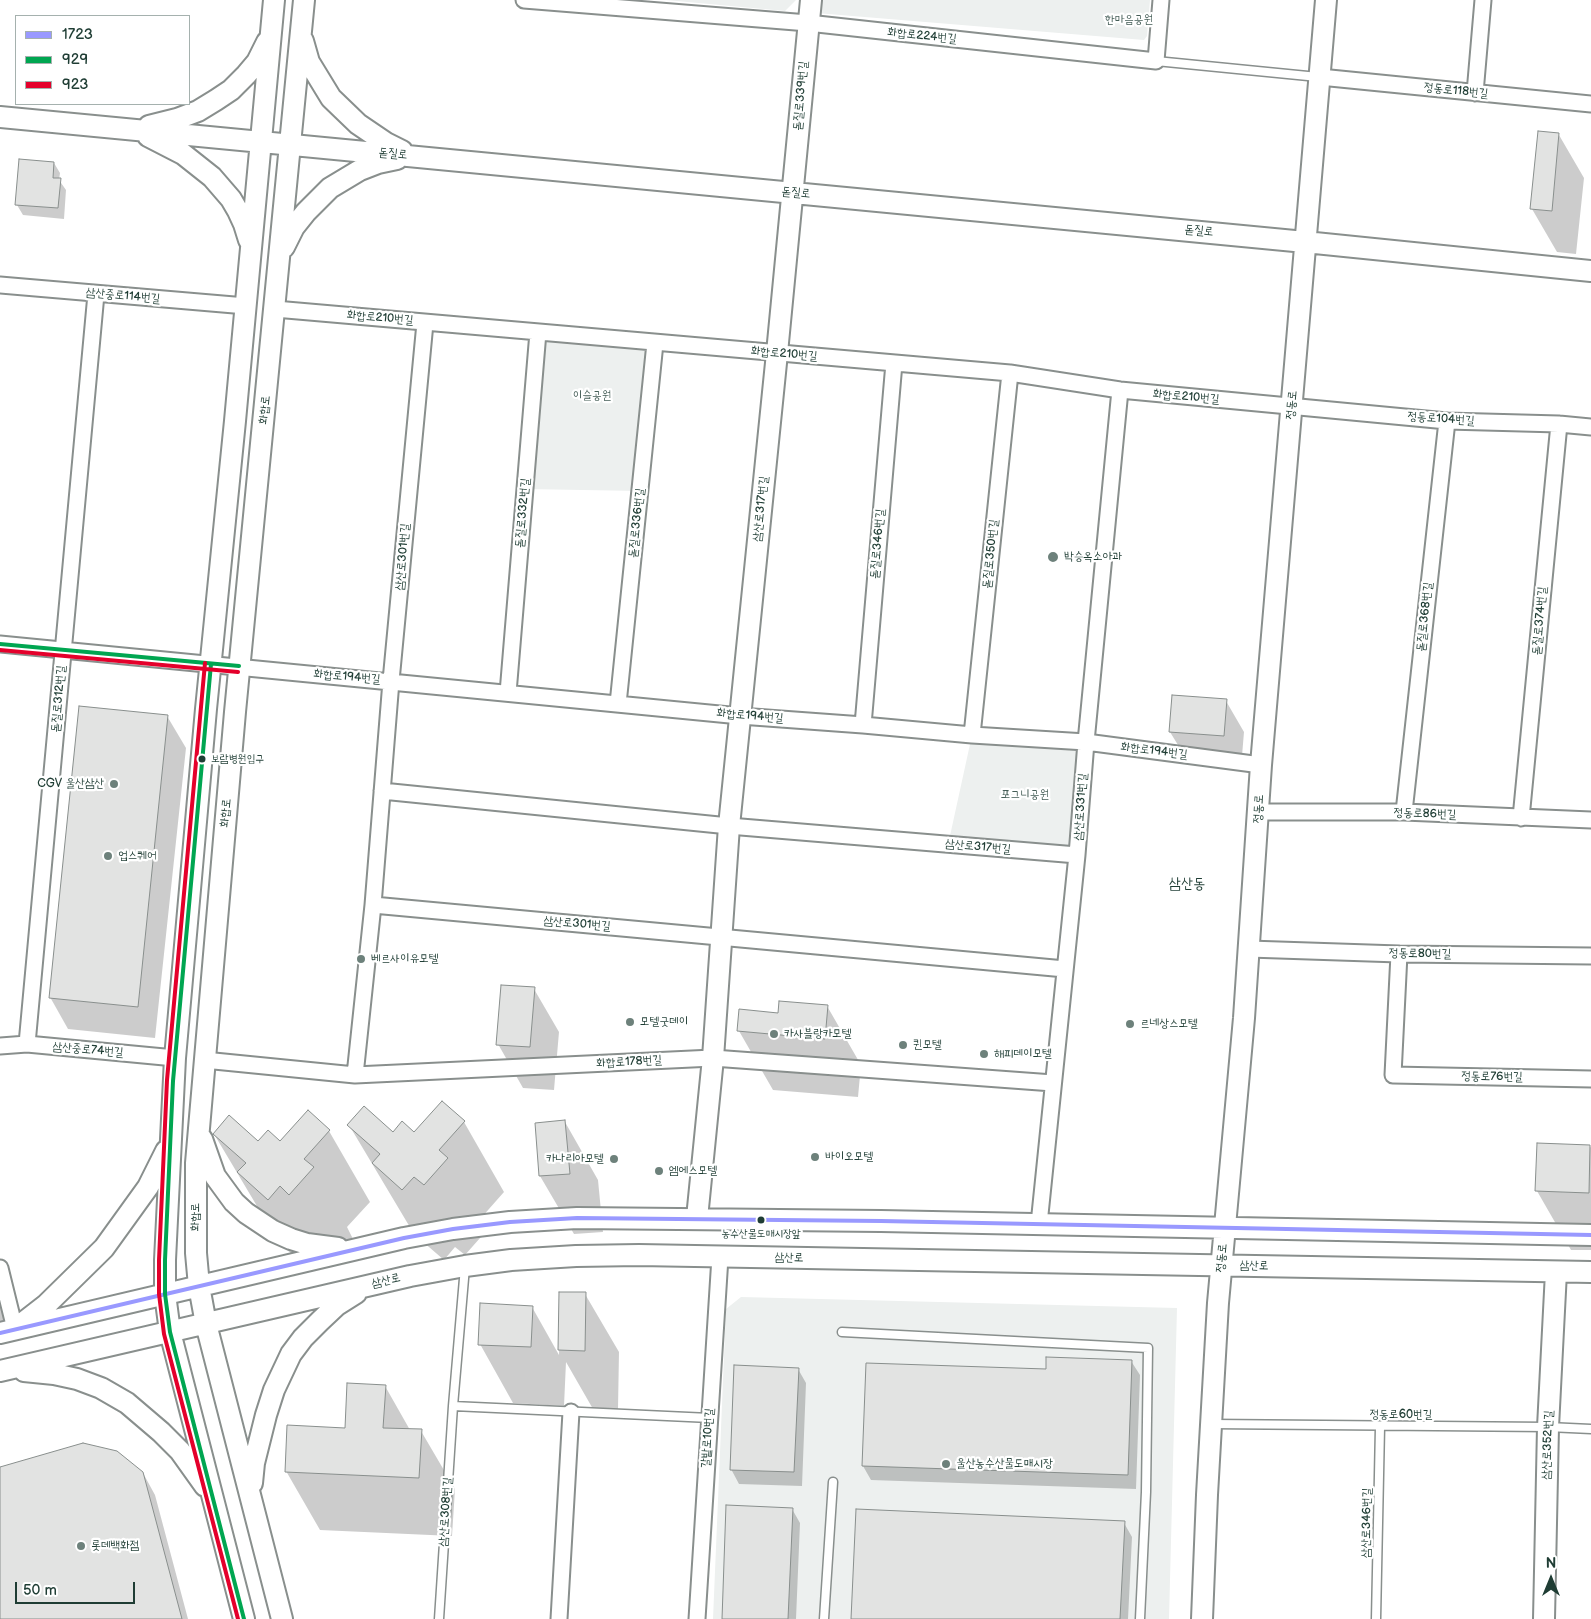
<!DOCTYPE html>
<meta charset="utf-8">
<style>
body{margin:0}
#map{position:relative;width:1591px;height:1619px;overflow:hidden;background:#fff;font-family:"Balsamiq Sans",sans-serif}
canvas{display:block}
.legend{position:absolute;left:15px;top:15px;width:175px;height:90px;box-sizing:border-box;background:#fff;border:1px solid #a5b1ae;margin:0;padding:6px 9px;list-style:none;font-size:15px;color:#1f3d34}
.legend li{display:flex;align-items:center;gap:10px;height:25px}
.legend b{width:25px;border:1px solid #a5b1ae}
.north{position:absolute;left:1526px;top:1554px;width:50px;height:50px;-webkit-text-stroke:4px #fff;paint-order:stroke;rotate:0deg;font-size:14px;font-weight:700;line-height:20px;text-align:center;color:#1f3d34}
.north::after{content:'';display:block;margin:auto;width:18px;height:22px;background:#1f3d34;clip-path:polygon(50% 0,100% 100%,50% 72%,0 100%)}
.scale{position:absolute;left:15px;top:1582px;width:120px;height:22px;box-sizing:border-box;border:2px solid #1f3d34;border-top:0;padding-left:6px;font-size:15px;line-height:18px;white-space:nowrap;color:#1f3d34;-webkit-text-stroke:4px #fff;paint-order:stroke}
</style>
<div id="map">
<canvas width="1591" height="1619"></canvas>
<ul class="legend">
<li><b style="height:6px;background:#99f"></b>1723</li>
<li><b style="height:6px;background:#00a651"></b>929</li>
<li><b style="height:6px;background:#e4002b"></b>923</li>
</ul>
<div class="north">N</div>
<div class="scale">50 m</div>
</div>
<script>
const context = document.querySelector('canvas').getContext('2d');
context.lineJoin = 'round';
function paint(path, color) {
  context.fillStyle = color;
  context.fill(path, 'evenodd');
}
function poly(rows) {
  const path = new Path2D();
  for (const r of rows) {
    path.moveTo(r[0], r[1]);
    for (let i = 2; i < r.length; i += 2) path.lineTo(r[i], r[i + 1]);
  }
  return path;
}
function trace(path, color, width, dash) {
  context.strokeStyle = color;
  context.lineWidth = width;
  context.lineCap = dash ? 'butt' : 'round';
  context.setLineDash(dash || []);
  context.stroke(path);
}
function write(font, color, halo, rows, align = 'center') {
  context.font = font + ' "Balsamiq Sans","Poor Story",sans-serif';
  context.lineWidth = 4.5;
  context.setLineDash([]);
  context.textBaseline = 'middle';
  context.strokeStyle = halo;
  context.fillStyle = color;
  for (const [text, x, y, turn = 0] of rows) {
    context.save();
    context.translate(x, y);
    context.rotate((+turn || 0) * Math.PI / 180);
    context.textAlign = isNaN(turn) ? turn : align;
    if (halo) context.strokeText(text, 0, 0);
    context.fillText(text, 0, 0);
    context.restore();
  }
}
const built = poly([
 [666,0,796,0,785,11],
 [817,0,1150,0,1147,36,1144,40,816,13],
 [538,332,655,343,640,491,525,489],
 [972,735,1086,742,1077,855,948,845],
 [741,1297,1177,1308,1169,1619,713,1619,726,1309]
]);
const shadow = poly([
 [1559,135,1584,178,1576,254,1557,252,1532,209],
 [54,163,60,173,59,180,66,190,64,219,23,215,17,205],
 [1226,701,1244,732,1241,768,1189,763,1170,732],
 [167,716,186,748,155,1038,68,1029,50,997],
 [534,989,559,1032,554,1090,523,1088,498,1044],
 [827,1006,861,1065,858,1097,773,1090,739,1031,779,1014],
 [308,1112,329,1131,370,1202,347,1227,353,1239,330,1264,309,1269,279,1243,214,1134,258,1142,280,1143],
 [464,1122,504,1192,481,1218,488,1229,465,1255,455,1247,444,1260,414,1234,349,1125,393,1133,414,1134],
 [565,1122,598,1180,603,1232,574,1234,540,1176],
 [1590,1146,1591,1148,1591,1250,1571,1250,1537,1191],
 [560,1293,585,1294,619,1352,618,1409,593,1409,566,1362,564,1406,513,1403,480,1344,532,1307,559,1355],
 [0,1297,9,1332,0,1334],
 [1131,1361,1140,1375,1136,1489,871,1480,863,1466,1047,1370],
 [798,1369,806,1383,802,1486,739,1484,731,1469],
 [385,1386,410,1430,421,1431,455,1489,452,1536,320,1530,286,1471,346,1429],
 [0,1468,143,1473,155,1495,188,1619,0,1619],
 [792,1509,800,1523,796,1619,723,1619],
 [1124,1523,1132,1537,1128,1619,852,1619]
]);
const building = poly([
 [1538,131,1559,133,1552,211,1530,209,1538,131],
 [19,159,54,162,53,178,61,178,58,208,15,205,19,159],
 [1172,695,1227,699,1224,736,1169,732,1172,695],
 [79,706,168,715,138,1007,49,998,79,706],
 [501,985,535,987,530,1047,496,1045,501,985],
 [779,1001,828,1005,825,1039,737,1031,739,1009,778,1013,779,1001],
 [442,1101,465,1121,439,1150,448,1158,424,1185,414,1177,402,1190,372,1163,380,1154,347,1125,364,1106,393,1132,402,1121,414,1132,442,1101],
 [308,1110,330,1130,304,1159,314,1167,289,1195,280,1186,268,1200,237,1172,246,1163,213,1134,229,1115,258,1141,268,1130,280,1141,308,1110],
 [565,1120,570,1174,539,1176,535,1123,565,1120],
 [1537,1143,1590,1145,1589,1193,1535,1191,1537,1143],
 [559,1292,586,1292,585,1351,558,1350,559,1292],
 [480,1303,533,1306,531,1347,478,1345,480,1303],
 [1046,1357,1132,1360,1128,1475,862,1466,866,1363,1046,1369,1046,1357],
 [734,1365,799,1368,794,1472,730,1470,734,1365],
 [347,1383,386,1385,383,1428,422,1429,419,1478,285,1472,287,1425,345,1428,347,1383],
 [83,1443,117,1451,143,1472,182,1619,0,1619,0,1467,83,1443],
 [726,1505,793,1508,788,1619,722,1619,726,1505],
 [856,1509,1125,1521,1120,1619,851,1619,856,1509]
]);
const lane = poly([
 [1156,61,1318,77],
 [842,1332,1148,1348,1146,1492,1140,1619],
 [453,1406,710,1418],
 [1211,1424,1548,1427,1591,1429],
 [439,1619,453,1406,465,1267],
 [824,1619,833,1482],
 [1376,1619,1380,1427]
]);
const street = poly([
 [524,0,808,23,1156,61,1161,0],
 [1320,77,1591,104],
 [1475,93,1483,0],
 [0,285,246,306],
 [275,309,1010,373,1120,390,1447,421,1559,424,1591,427],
 [0,644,740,716,863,725,972,735,1086,742,1261,765],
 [508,693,538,332],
 [618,704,655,343],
 [863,725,894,363],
 [972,735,1010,373],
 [382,791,729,826,1077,855],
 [1259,812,1404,812,1591,820],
 [1404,812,1447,421],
 [1521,818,1559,424],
 [373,905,1065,969],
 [1249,949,1399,954,1591,956],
 [1399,954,1393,1075,1591,1079],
 [27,1044,96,294],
 [0,1046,27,1044,175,1058],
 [204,1060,355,1075,713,1058,1053,1083],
 [355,1075,373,905,391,681,425,323],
 [1039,1224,1077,855,1086,742,1120,390],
 [0,1268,15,1329],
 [559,1619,571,1412],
 [697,1619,720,1257]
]);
const secondary = poly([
 [303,41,309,62,331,98,358,124,386,143,402,151],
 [0,117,1305,242,1591,271],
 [149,126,177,119,198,111,216,100,231,90,246,75,257,62,267,42],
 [148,136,183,154,212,177,231,199,238,211,244,224,249,240],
 [284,247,294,227,306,212,330,188,360,170,378,163,397,159],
 [202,1139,215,1176,234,1202,246,1213,273,1231,291,1239,307,1244,338,1248],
 [697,1218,713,1058,729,826,777,353,811,0],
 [19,1326,46,1305,104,1248,148,1187,166,1151],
 [0,1333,404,1238,453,1229,510,1222,577,1218,881,1221,1591,1235],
 [0,1371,410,1276,465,1266,511,1260,576,1256,639,1255,1591,1272],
 [24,1371,54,1374,77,1379,101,1388,127,1403,161,1432,180,1451,205,1486],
 [252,1483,254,1463,266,1415,274,1390,291,1354,303,1338,320,1321,337,1305,356,1293],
 [244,1619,170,1332,165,1294,165,1260,175,1058,206,709,235,421,274,0],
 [282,1619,206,1324,199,1286,196,1253,196,1163,235,712,304,0],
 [1202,1619,1207,1495,1218,1303,1244,1018,1261,765,1326,0],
 [1544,1619,1548,1427,1556,1272]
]);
const bus1 = poly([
 [0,1333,404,1238,453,1229,510,1222,577,1218,881,1221,1591,1235]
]);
const bus2 = poly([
 [0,644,239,666],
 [211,664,173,1081,165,1260,165,1294,170,1332,244,1619]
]);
const bus3 = poly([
 [0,650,238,672],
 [205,663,167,1080,159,1260,159,1294,164,1334,238,1619]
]);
const markers = [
 [1053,557,6,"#6d817b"],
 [202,759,4.5,"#1f3d34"],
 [114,784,5,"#6d817b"],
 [108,856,5,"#6d817b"],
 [361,959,5,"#6d817b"],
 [630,1022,5,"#6d817b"],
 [1130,1024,5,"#6d817b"],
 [774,1034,5,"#6d817b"],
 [903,1045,5,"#6d817b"],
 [984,1054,5,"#6d817b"],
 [815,1157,5,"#6d817b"],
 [614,1159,5,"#6d817b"],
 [659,1171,5,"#6d817b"],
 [761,1220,4.5,"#1f3d34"],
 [946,1464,5,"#6d817b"],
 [81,1546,5,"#6d817b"]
];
const busNames = [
 ["보람병원입구",211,759],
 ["농수산물도매시장앞",761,1234,"center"]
];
const parkNames = [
 ["한마음공원",1129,20],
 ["이슬공원",592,396],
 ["포그니공원",1025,795]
];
const streetNames = [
 ["화합로224번길",922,36,6],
 ["정동로118번길",1456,91,6],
 ["돋질로339번길",801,96,-85],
 ["돋질로",393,154,5],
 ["돋질로",796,193,5],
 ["돋질로",1199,231,5],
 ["삼산중로114번길",123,296,5],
 ["화합로210번길",380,318,5],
 ["화합로210번길",784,354,5],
 ["화합로210번길",1186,397,5],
 ["정동로",1292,405,-85],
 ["화합로",265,410,-84],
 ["정동로104번길",1441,419,4],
 ["삼산로317번길",761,509,-84],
 ["돋질로332번길",523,513,-85],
 ["돋질로336번길",637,523,-84],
 ["돋질로346번길",878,544,-85],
 ["돋질로350번길",991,554,-84],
 ["삼산로301번길",403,557,-85],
 ["돋질로368번길",1425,617,-84],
 ["돋질로374번길",1540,621,-85],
 ["화합로194번길",347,677,5],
 ["돋질로312번길",59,699,-85],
 ["화합로194번길",750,716,5],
 ["화합로194번길",1154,751,7],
 ["삼산로331번길",1081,807,-86],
 ["정동로",1259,809,-87],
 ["화합로",226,813,-85],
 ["정동로86번길",1425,814,2],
 ["삼산로317번길",978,847,5],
 ["삼산로301번길",577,924,5],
 ["정동로80번길",1420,954,1],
 ["삼산중로74번길",88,1050,5],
 ["화합로178번길",629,1062,-3],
 ["정동로76번길",1492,1077,1],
 ["화합로",196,1217,-90],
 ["삼산로",789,1258,1],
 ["정동로",1222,1258,-85],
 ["삼산로",1254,1266,1],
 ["삼산로",386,1281,-13],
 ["정동로60번길",1401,1415],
 ["갈밭로10번길",708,1438,-86],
 ["삼산로352번길",1548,1445,-88],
 ["삼산로308번길",446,1512,-86],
 ["삼산로346번길",1367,1523,-89]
];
const poiNames = [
 ["박승옥소아과",1064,557],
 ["CGV 울산삼산",104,784,"right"],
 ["업스퀘어",118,856],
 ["베르사이유모텔",371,959],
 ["모텔굿데이",640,1022],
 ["르네상스모텔",1140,1024],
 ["카사블랑카모텔",784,1034],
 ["퀸모텔",913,1045],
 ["해피데이모텔",994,1054],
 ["바이오모텔",825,1157],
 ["카나리아모텔",604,1159,"right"],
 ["엠에스모텔",669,1171],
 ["울산농수산물도매시장",956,1464],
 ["롯데백화점",91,1546]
];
const quarterNames = [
 ["삼산동",1187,884]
];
paint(built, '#edf0ef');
paint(shadow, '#0003');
paint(building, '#e2e3e2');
trace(building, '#898f8d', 1);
trace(lane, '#898f8d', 11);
trace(street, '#898f8d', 19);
trace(secondary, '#898f8d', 24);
trace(lane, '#fff', 8);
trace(street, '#fff', 15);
trace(secondary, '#fff', 20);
trace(bus1, '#99f', 4);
trace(bus2, '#00a651', 4);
trace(bus3, '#e4002b', 4);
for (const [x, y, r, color] of markers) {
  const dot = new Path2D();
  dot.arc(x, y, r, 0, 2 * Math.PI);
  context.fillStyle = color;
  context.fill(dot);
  trace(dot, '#fff', 2);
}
write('11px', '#1f3d34', '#fff', busNames, 'left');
write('12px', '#455e57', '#fff', parkNames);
write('12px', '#1f3d34', '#fff', streetNames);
write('12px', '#1f3d34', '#fff', poiNames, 'left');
write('15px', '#1f3d34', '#fff', quarterNames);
</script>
